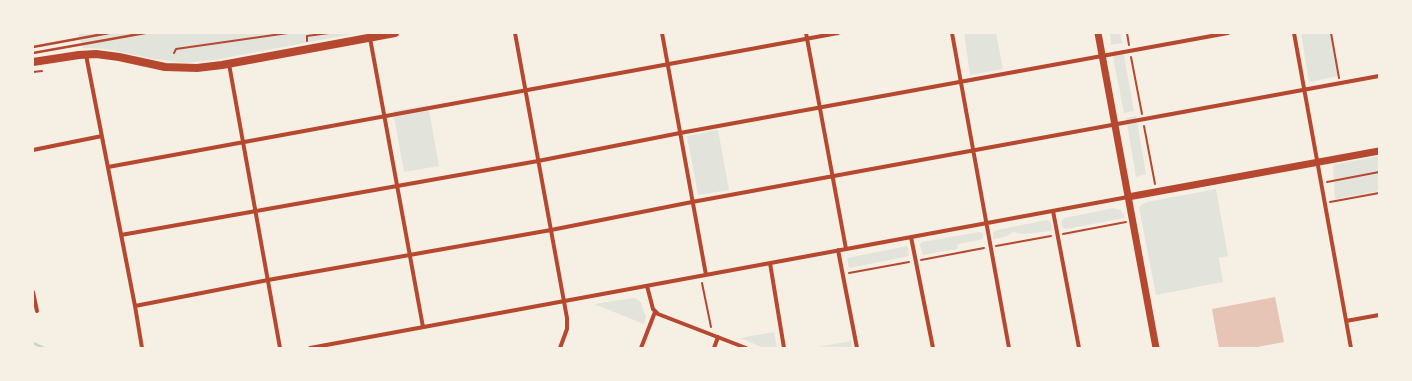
<!DOCTYPE html>
<style>
body{margin:0}
#map{position:relative;width:1412px;height:381px;overflow:hidden;background:#f6efe4;font-family:Lora,serif}
canvas{display:block}
.frame{position:absolute;inset:0;border:34px solid #f6efe4;pointer-events:none}
</style>
<div id="map">
<canvas width="1412" height="381"></canvas>
<div class="frame"></div>
</div>
<script>
const context = document.querySelector('canvas').getContext('2d');
context.lineJoin = 'round';
function paint(path, color) {
  context.fillStyle = color;
  context.fill(path, 'evenodd');
}
function poly(rows) {
  const path = new Path2D();
  for (const r of rows) {
    path.moveTo(r[0], r[1]);
    for (let i = 2; i < r.length; i += 2) path.lineTo(r[i], r[i + 1]);
  }
  return path;
}
function trace(path, color, width, dash) {
  context.strokeStyle = color;
  context.lineWidth = width;
  context.lineCap = dash ? 'butt' : 'round';
  context.setLineDash(dash || []);
  context.stroke(path);
}
const green = poly([
 [78,33,358,33,214,60,186,63,154,59,106,49,83,48],
 [964,33,996,33,1003,69,970,75],
 [1110,33,1120,33,1122,43,1111,45],
 [1301,33,1331,33,1339,76,1309,82],
 [1123,50,1134,111,1124,113,1112,52],
 [428,105,439,166,404,172,393,111],
 [1136,116,1146,174,1136,177,1126,118],
 [718,130,729,190,698,195,687,136],
 [1379,156,1379,191,1335,199,1333,165],
 [1216,189,1228,256,1219,258,1223,282,1156,295,1139,208,1141,205,1147,202],
 [1114,208,1120,210,1123,213,1124,218,1066,229,1062,227,1061,221,1064,218],
 [1047,220,1051,222,1052,228,1051,231,1024,234,1013,232,1007,236,994,239,993,237,993,233,997,230],
 [979,232,983,233,983,238,980,240,958,244,957,249,923,255,920,245,922,242],
 [907,246,908,248,909,256,849,268,847,258],
 [634,298,641,302,643,310,646,316,644,324,594,304],
 [774,332,777,348,764,348,740,338],
 [851,341,852,348,813,348]
]);
const stream = poly([
 [33,343,44,348]
]);
const building = poly([
 [1275,297,1284,342,1252,348,1219,348,1212,309]
]);
const path = poly([
 [1127,33,1129,45],
 [1331,33,1339,78],
 [307,41,307,36,329,33],
 [174,53,176,49,288,33],
 [1131,57,1142,114],
 [33,72,42,71],
 [1144,126,1155,184],
 [1327,182,1379,172],
 [1330,202,1379,193],
 [1063,234,1126,222],
 [996,246,1051,236],
 [921,260,984,248],
 [849,273,909,262],
 [702,283,711,327]
]);
const service = poly([
 [33,47,109,33],
 [33,53,145,33]
]);
const minor = poly([
 [515,33,567,318,567,329,560,348],
 [662,33,706,275],
 [806,33,846,249],
 [952,33,1009,348],
 [1294,33,1351,348],
 [370,38,423,327],
 [86,55,135,306,142,348],
 [229,64,280,348],
 [33,150,102,136],
 [108,167,838,33],
 [1053,211,1079,348],
 [121,235,538,161,680,133,1228,33],
 [911,237,933,348],
 [838,250,857,348],
 [770,263,784,348],
 [647,286,653,309,658,314,746,348],
 [33,292,37,311],
 [135,306,268,280,551,230,692,202,1379,76],
 [1346,321,1379,315],
 [310,348,1128,197],
 [641,348,655,312],
 [714,348,718,337]
]);
const tertiary = poly([
 [1098,33,1156,348],
 [1128,197,1379,151]
]);
const primary = poly([
 [33,62,79,55,96,54,119,57,165,67,197,68,222,65,395,33]
]);
paint(green, '#e2e4dc');
trace(stream, '#c9d6d2', 3);
paint(building, '#e6c5b7');
trace(path, '#b5482f', 2);
trace(service, '#b5482f', 2.5);
trace(minor, '#b5482f', 4);
trace(tertiary, '#b5482f', 7);
trace(primary, '#b5482f', 8);
</script>
